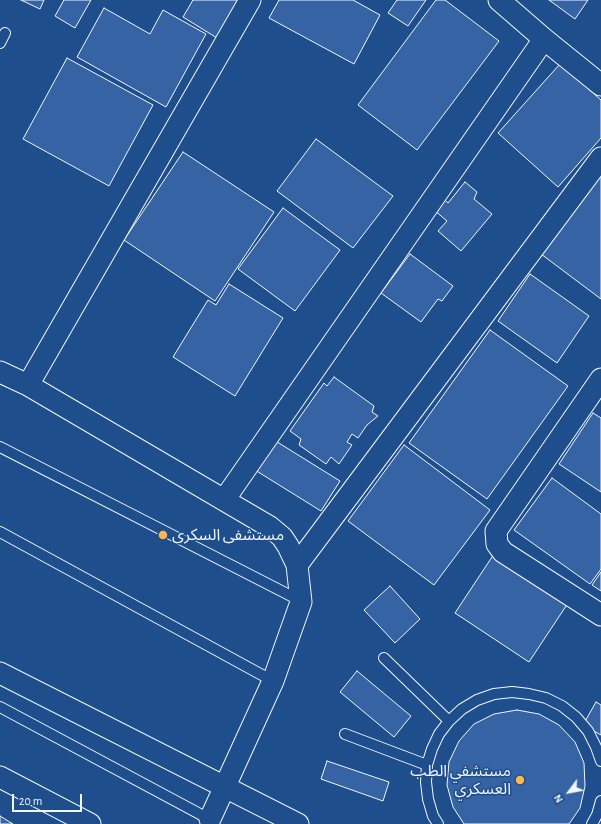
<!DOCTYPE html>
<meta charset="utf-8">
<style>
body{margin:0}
#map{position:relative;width:601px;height:824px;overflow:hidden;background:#1f4e8c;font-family:"Alegreya Sans",sans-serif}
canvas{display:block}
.north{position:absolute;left:549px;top:772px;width:40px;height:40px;-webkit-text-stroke:3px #1f4e8c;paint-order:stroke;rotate:238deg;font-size:11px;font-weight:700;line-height:16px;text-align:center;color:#f2f6ff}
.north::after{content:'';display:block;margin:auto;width:14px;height:18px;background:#f2f6ff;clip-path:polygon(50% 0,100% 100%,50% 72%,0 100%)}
.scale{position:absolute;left:12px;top:794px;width:70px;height:18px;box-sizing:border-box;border:2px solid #f2f6ff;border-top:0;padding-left:5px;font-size:12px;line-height:14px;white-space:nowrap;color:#f2f6ff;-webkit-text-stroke:3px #1f4e8c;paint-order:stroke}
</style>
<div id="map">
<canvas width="601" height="824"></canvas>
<div class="north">N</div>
<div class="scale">20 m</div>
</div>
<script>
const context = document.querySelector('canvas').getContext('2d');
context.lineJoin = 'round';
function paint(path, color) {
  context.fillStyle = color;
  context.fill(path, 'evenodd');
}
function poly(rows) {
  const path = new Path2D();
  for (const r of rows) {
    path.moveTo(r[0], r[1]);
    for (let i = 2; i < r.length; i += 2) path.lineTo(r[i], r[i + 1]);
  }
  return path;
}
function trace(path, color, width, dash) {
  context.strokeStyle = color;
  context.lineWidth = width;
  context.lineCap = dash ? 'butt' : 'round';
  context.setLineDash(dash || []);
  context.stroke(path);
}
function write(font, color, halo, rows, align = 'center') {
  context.font = font + ' "Alegreya Sans","Noto Sans Arabic",sans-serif';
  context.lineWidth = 3;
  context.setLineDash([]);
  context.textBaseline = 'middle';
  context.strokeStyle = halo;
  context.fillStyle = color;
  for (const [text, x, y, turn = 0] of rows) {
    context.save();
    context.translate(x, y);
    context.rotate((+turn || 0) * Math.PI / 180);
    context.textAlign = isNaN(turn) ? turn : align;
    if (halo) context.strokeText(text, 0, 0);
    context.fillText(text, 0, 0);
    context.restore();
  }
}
const building = poly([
 [21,0,44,0,40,9,21,0],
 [64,0,91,0,75,28,55,16,64,0],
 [193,0,239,0,217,38,183,17,193,0],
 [279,0,353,0,380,15,354,64,269,18,279,0],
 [397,0,426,0,408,26,388,13,397,0],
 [436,0,445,0,499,41,417,150,358,105,436,0],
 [549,0,588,0,575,19,549,0],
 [104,8,150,34,163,10,206,34,166,107,77,57,104,8],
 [67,58,153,105,109,186,23,139,67,58],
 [560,64,601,100,601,138,558,187,498,133,560,64],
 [316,139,393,196,353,248,277,191,316,139],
 [183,152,274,212,215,301,124,240,183,152],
 [601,174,601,299,541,254,601,174],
 [465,182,477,192,474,199,492,214,461,251,438,231,447,221,434,210,444,199,448,203,465,182],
 [283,208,340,250,295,311,238,269,283,208],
 [410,254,453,286,442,301,438,299,421,322,381,293,410,254],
 [530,274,589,316,557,363,498,321,530,274],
 [229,284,283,318,235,396,173,357,208,300,216,305,229,284],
 [490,330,568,386,487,499,409,443,490,330],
 [334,377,374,406,372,412,378,416,367,425,358,438,352,434,347,442,352,445,339,464,331,457,326,464,299,445,301,439,290,431,324,383,327,386,334,377],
 [593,413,601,418,601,492,559,464,593,413],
 [274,440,340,481,321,511,255,470,274,440],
 [404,445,490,510,434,585,348,521,404,445],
 [552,478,601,514,601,569,590,584,514,530,552,478],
 [494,554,568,603,529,662,455,613,494,554],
 [601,572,601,591,592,585,601,572],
 [390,586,420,619,395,643,364,610,390,586],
 [357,671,411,716,394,737,340,692,357,671],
 [596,702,601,705,601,735,583,725,596,702],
 [517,710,539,714,559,725,575,742,584,763,585,786,580,808,569,824,464,824,453,807,447,785,449,762,459,741,474,724,494,714,517,710],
 [327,761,389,782,383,801,321,779,327,761],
 [0,816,13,824,0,824,0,816]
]);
const service = poly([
 [0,43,5,33],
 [0,447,301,601],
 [0,532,273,681],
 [384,658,449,721],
 [0,707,211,820],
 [345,734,427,765],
 [438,824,433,816,428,799,426,782,427,765,432,749,439,734,449,721,462,709,477,700,494,694,512,692,529,694,546,698,562,706,576,717,588,731,596,747,601,761],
 [592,824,597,815,601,801]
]);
const minor = poly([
 [499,0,544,39,601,85],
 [0,372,28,385,270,527,282,537,288,546,297,565,301,602,273,681,210,819],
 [601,379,496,531,497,544,503,552,601,615],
 [28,385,250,0],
 [224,500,544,39],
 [297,565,601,158],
 [0,673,298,824],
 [0,777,90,824]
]);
const markers = [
 [163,535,5,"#ffb74d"],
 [520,780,5,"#ffb74d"]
];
const poiNames = [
 ["مستشفى السكرى",172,535],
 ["مستشفي الطب",511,771,"right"],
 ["العسكري",511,789,"right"]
];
paint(building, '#3563a3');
trace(building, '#f2f6ff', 1);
trace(service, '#f2f6ff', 12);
trace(minor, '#f2f6ff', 23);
trace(service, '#1f4e8c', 10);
trace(minor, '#1f4e8c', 21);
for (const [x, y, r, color] of markers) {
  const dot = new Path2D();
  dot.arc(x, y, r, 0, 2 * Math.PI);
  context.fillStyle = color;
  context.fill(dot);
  trace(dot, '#1f4e8c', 1.5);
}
write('16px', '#f2f6ff', '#1f4e8c', poiNames, 'left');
</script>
